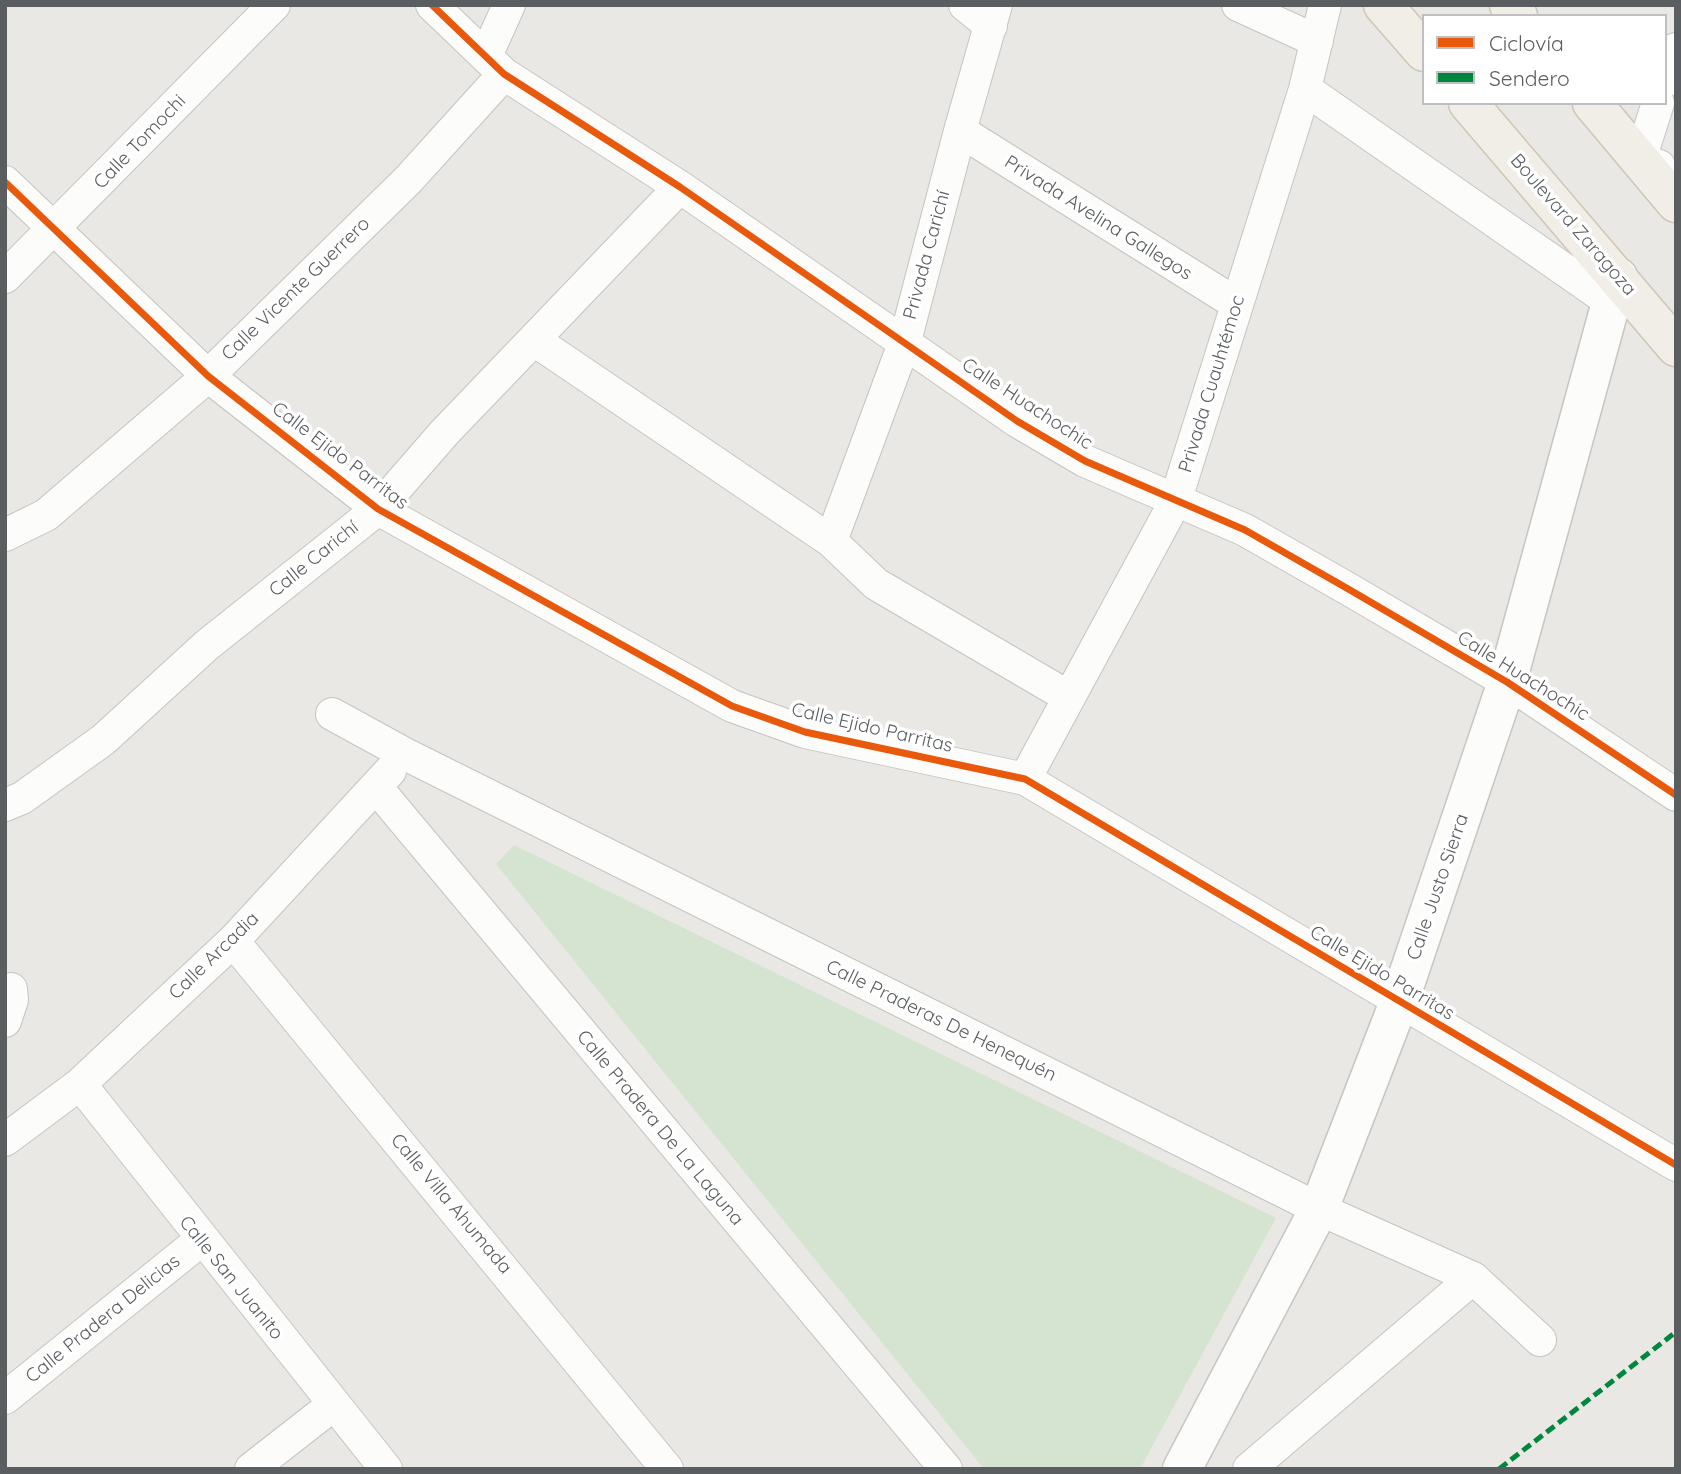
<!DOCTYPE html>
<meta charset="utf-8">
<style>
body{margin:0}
#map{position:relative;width:1681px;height:1474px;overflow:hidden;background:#e9e8e4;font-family:Quicksand,sans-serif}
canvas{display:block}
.frame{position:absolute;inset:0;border:7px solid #5a5e61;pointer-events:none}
.legend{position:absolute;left:1422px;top:14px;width:245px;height:91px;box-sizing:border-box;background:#fff;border:2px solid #bdbfc0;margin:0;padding:9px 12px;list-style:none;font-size:21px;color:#5a5e61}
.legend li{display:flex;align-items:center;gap:14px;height:35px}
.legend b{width:35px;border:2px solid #bdbfc0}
</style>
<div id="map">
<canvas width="1681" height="1474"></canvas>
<div class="frame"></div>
<ul class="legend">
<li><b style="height:9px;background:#e8590c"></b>Ciclovía</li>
<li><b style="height:9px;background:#00873e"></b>Sendero</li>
</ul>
</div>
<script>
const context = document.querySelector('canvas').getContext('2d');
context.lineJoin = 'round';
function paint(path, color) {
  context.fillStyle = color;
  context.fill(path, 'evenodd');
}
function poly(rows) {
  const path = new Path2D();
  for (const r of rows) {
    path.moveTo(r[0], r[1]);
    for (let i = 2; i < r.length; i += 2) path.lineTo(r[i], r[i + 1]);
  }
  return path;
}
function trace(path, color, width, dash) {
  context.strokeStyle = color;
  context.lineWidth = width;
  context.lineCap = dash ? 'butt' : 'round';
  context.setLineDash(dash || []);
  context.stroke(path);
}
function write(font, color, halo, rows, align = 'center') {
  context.font = font + ' Quicksand,sans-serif';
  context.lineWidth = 7;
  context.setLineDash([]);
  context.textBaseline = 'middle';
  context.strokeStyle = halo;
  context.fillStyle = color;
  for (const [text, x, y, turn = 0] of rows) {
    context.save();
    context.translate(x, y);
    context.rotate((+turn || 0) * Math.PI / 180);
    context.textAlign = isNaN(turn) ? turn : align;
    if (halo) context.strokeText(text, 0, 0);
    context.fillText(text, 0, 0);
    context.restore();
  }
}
const green = poly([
 [514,845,1276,1218,1140,1469,984,1469,496,864]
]);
const street = poly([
 [432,5,504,74,680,187,1017,421,1085,461,1245,530,1350,590,1507,682,1676,795],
 [965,5,991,26],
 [1238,5,1317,41],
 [486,56,509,5],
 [1665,81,1676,49],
 [1305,89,1611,302],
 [1658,103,1640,159,1659,166],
 [960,131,1237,304],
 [5,182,208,376,378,509,732,706,805,732,1025,779,1676,1165],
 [5,277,274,5],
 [534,340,831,541,876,584,1067,696],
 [5,535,46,515,208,376,408,180,504,74],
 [831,541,905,341,960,131,996,5],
 [332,714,405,754,1319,1209,1473,1278,1540,1340],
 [1025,779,1175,502,1305,89,1325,5],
 [376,787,946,1469],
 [5,805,22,798,103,740,207,645,378,509,444,433,680,187],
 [233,941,667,1469],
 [5,1021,12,1000,11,989],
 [80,1084,386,1469],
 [5,1140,80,1084,233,941,390,771],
 [5,1398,201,1240],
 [251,1469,333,1405],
 [1249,1469,1473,1278]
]);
const secondary = poly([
 [1182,1469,1319,1209,1399,1002,1507,682,1618,277]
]);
const primary = poly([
 [1383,5,1424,52],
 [1509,5,1518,16],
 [1468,103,1676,347],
 [1592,103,1676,203]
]);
const quiet = poly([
 [1499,1469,1676,1332]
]);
const cycleway = poly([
 [432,5,504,74,680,187,1017,421,1085,461,1245,530,1350,590,1507,682,1676,795],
 [5,182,208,376,378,509,732,706,805,732,1025,779,1676,1165]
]);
const streetNames = [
 ["Calle Tomochi",140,142,-46],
 ["Privada Avelina Gallegos",1098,218,32],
 ["Boulevard Zaragoza",1573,225,49],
 ["Privada Carichí",927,255,-75],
 ["Calle Vicente Guerrero",296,289,-44],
 ["Privada Cuauhtémoc",1212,384,-73],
 ["Calle Huachochic",1027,404,33],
 ["Calle Ejido Parritas",340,456,37],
 ["Calle Carichí",314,559,-39],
 ["Calle Huachochic",1523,676,32],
 ["Calle Ejido Parritas",872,728,13],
 ["Calle Justo Sierra",1438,887,-71],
 ["Calle Arcadia",214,956,-44],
 ["Calle Ejido Parritas",1382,973,31],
 ["Calle Praderas De Henequén",941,1021,26],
 ["Calle Pradera De La Laguna",660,1128,50],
 ["Calle Villa Ahumada",451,1204,50],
 ["Calle San Juanito",231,1278,51],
 ["Calle Pradera Delicias",103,1319,-39]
];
paint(green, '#d4e4d1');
trace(street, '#c3c4c4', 34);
trace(secondary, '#c6c6c6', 41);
trace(primary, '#cfc6b4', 41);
trace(street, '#fcfcfb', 32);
trace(secondary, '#fcfcfb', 38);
trace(primary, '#f1eee7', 38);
trace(quiet, '#00873e', 5, [10, 5]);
trace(cycleway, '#e8590c', 7);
write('19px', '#5a5e61', '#fff', streetNames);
</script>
